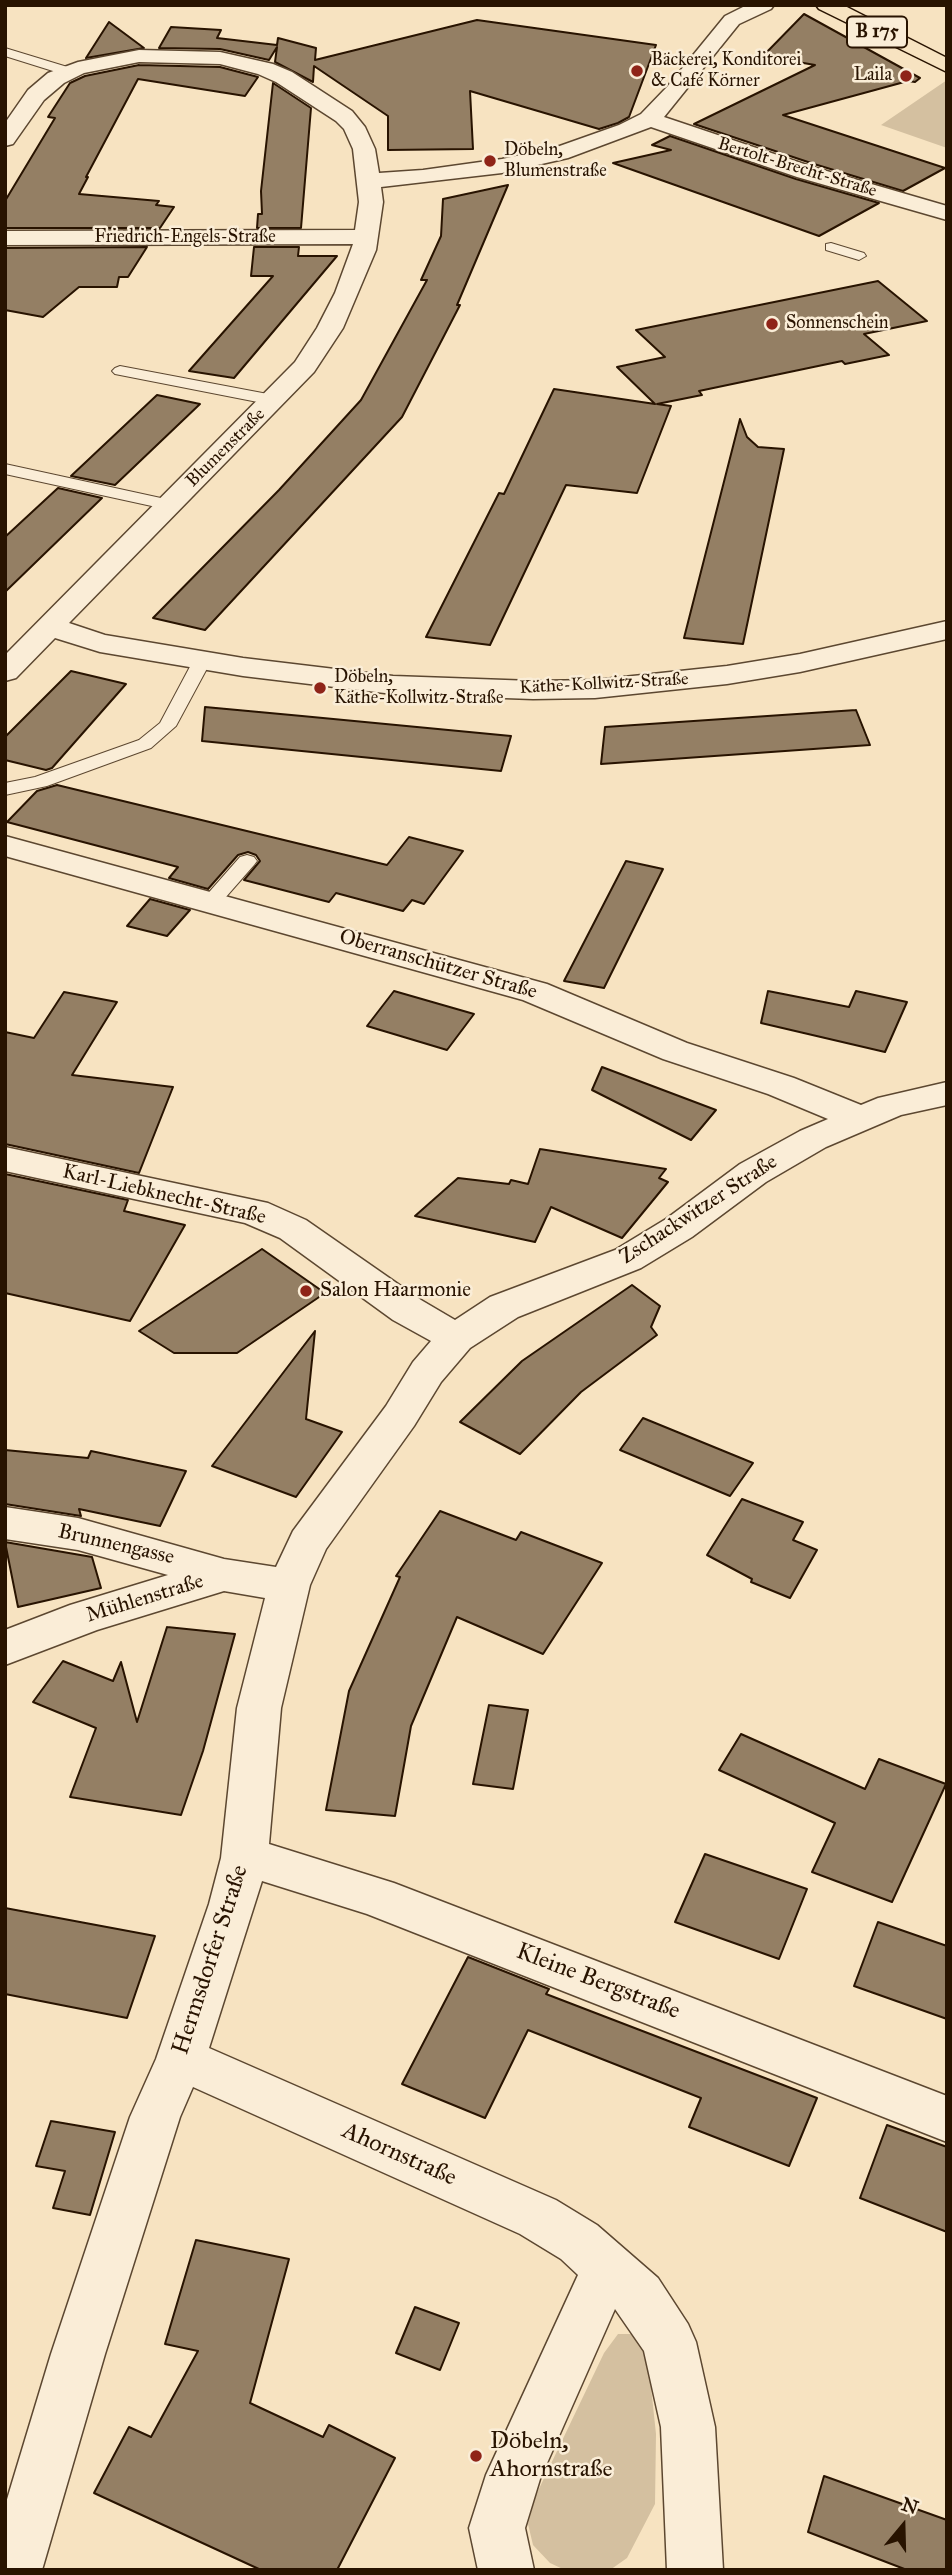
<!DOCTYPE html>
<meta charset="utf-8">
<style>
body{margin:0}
#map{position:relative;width:952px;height:2575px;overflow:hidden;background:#f7e3c1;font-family:"IM FELL Great Primer",serif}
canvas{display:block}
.frame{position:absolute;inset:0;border:7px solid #281300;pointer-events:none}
.north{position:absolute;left:868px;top:2491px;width:70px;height:70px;-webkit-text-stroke:5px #faedd7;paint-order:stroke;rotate:19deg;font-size:19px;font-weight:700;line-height:28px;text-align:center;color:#281300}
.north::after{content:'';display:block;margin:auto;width:24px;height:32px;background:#281300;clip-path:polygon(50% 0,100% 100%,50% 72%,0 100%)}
</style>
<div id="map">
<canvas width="952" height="2575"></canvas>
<div class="frame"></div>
<div class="north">N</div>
</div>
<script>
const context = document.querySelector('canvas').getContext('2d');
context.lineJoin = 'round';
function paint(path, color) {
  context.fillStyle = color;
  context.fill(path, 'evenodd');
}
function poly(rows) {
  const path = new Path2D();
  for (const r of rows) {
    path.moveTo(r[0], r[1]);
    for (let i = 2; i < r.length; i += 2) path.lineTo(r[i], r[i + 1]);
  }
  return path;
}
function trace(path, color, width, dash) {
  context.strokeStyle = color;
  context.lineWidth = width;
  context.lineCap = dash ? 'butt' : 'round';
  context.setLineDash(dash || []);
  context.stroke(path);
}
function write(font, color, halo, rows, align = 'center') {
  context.font = font + ' "IM FELL Great Primer",serif';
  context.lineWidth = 5;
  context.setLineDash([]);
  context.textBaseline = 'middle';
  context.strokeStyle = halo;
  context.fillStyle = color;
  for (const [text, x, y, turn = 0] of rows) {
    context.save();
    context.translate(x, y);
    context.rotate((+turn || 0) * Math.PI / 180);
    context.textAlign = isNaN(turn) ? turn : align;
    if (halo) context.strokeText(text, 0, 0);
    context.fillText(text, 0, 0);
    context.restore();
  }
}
const green = poly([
 [947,80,947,148,881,125],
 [618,2334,632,2334,642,2344,648,2359,656,2434,655,2504,627,2558,610,2570,565,2570,550,2563,533,2545,528,2524,536,2495,604,2353]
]);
const building = poly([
 [804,14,920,78,915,82,908,81,783,115,945,168,903,191,814,164,694,124,815,65,763,56,804,14],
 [477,20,656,45,629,117,618,123,599,129,470,91,473,149,388,150,388,116,314,66,313,82,275,62,277,47,269,60,220,49,159,48,171,27,221,30,217,38,277,45,278,38,316,48,315,60,477,20],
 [109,22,144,48,86,58,109,22],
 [139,65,220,67,258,77,245,96,138,79,86,177,88,177,79,194,159,201,156,205,174,207,160,228,5,228,5,201,55,118,48,117,70,83,85,76,139,65],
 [273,83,311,108,301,228,257,228,258,214,262,214,261,191,273,83],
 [670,136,796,179,879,203,819,236,613,163,671,150,652,145,670,136],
 [508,185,457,305,460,305,402,417,205,630,153,618,279,490,361,400,427,280,421,280,441,236,443,199,508,185],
 [147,247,128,277,119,277,117,287,79,287,43,317,5,310,5,248,147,247],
 [254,247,299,247,298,256,337,256,234,378,189,371,273,276,251,276,254,247],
 [878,281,927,321,864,334,889,355,845,364,842,361,699,391,702,395,657,404,671,406,637,493,566,485,490,645,426,637,499,493,504,494,554,389,655,404,617,367,665,357,636,330,878,281],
 [157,395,200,404,115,485,71,476,157,395],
 [740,419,747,437,758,447,784,449,743,644,684,638,740,419],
 [58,488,102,498,5,592,5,537,58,488],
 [71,671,126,684,52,768,46,770,5,760,5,737,71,671],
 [205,707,302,716,511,736,501,771,202,741,205,707],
 [856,710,870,745,601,764,605,727,856,710],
 [57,785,387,865,409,837,463,851,424,904,412,900,403,911,336,893,329,902,244,880,260,861,256,855,248,852,238,855,208,889,169,878,178,867,7,822,37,791,57,785],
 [626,861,663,869,604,988,564,981,626,861],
 [150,899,190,910,167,936,127,926,150,899],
 [394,991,474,1014,447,1050,367,1026,394,991],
 [768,991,849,1007,856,991,907,1002,885,1052,761,1023,768,991],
 [64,992,117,1002,72,1075,173,1087,139,1173,5,1144,5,1032,34,1038,64,992],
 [602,1067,716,1110,691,1140,592,1090,602,1067],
 [540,1149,666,1169,659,1178,668,1182,622,1238,551,1207,535,1242,415,1216,458,1178,509,1184,511,1180,528,1184,540,1149],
 [5,1174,128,1200,124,1211,185,1225,130,1321,5,1293,5,1174],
 [262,1249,325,1293,237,1353,174,1353,139,1331,262,1249],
 [632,1285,660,1306,651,1327,657,1335,581,1392,520,1454,460,1422,522,1361,632,1285],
 [315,1331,306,1419,342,1432,296,1497,212,1466,315,1331],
 [643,1418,753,1463,730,1496,620,1450,643,1418],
 [5,1450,88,1458,91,1451,186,1471,160,1526,79,1509,81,1516,5,1504,5,1450],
 [742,1499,803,1522,793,1540,817,1550,790,1598,751,1582,752,1579,707,1555,742,1499],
 [440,1511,516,1540,521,1532,602,1563,543,1654,457,1617,411,1726,395,1816,326,1810,349,1691,400,1577,396,1576,440,1511],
 [5,1542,92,1557,101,1588,18,1607,5,1542],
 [167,1627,235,1634,203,1751,181,1815,70,1797,96,1728,33,1702,63,1661,113,1681,121,1662,137,1722,167,1627],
 [489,1705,528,1710,513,1789,473,1784,489,1705],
 [741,1734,865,1789,879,1759,946,1784,892,1902,812,1872,835,1823,719,1770,741,1734],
 [705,1854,807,1889,779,1959,675,1922,705,1854],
 [5,1908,155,1936,127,2018,5,1994,5,1908],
 [878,1922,947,1946,947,2019,854,1986,878,1922],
 [468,1957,549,1989,546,1994,817,2098,789,2166,689,2127,701,2098,528,2030,485,2118,402,2084,468,1957],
 [51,2121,115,2132,90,2215,53,2208,65,2171,36,2166,51,2121],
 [887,2125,947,2147,947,2232,860,2198,887,2125],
 [196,2240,289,2259,250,2403,323,2437,329,2425,395,2458,337,2570,261,2570,94,2493,129,2427,151,2437,198,2351,165,2344,196,2240],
 [415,2307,459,2323,440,2370,396,2353,415,2307],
 [824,2476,947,2520,947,2570,907,2570,808,2532,824,2476]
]);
const lane = poly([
 [5,48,74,69,75,72,69,76,5,56,5,48],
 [831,243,864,253,866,256,859,260,826,250,826,244,831,243],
 [120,366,273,395,281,400,273,405,115,374,112,371,115,368,120,366],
 [5,464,170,500,178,505,170,510,5,474,5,464],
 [202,656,211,661,176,726,151,748,47,786,5,795,5,783,35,777,139,740,160,723,193,661,202,656],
 [247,855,254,857,257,861,254,865,218,906,204,906,201,902,204,898,240,857,247,855]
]);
const street = poly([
 [747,5,774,5,771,9,739,24,664,117,813,167,947,206,947,220,797,177,651,127,568,158,502,173,381,187,383,202,376,250,343,328,314,372,69,623,105,635,243,658,393,676,533,681,595,680,727,666,800,654,947,621,947,639,800,672,727,684,595,698,533,699,393,694,243,676,100,652,55,638,16,678,5,681,5,655,295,362,317,328,335,293,353,244,5,245,5,231,355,230,359,202,353,149,344,129,336,121,276,82,258,74,220,64,139,62,84,73,64,83,44,100,13,144,5,146,5,123,28,90,48,73,78,62,139,50,220,52,273,64,292,72,352,111,365,127,375,149,379,173,423,170,502,159,554,148,619,125,641,114,667,87,725,16,747,5],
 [5,836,547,984,687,1043,794,1078,861,1105,878,1098,947,1082,947,1105,901,1115,826,1147,766,1182,692,1237,641,1268,518,1317,470,1348,441,1382,414,1426,326,1549,310,1585,281,1708,269,1844,394,1883,947,2096,947,2142,367,1914,262,1881,209,2048,556,2200,597,2225,658,2278,688,2324,696,2342,715,2427,723,2570,667,2570,661,2427,644,2351,615,2309,540,2479,525,2528,534,2570,478,2570,469,2528,486,2475,578,2275,561,2259,520,2234,193,2087,180,2117,105,2354,42,2570,5,2570,5,2506,51,2354,130,2117,156,2059,209,1904,221,1858,237,1708,265,1598,224,1591,97,1630,5,1665,5,1630,70,1605,168,1575,78,1550,5,1539,5,1507,78,1518,224,1559,276,1567,293,1531,386,1406,413,1362,431,1341,393,1320,280,1238,245,1223,5,1171,5,1147,268,1203,306,1220,421,1300,455,1320,490,1297,615,1250,666,1219,740,1164,800,1131,828,1119,768,1094,663,1059,523,1000,5,856,5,836]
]);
const primary = poly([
 [816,5,843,5,947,58,947,72,819,9,816,5]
]);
const markers = [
 [637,71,7,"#8f2418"],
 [906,76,7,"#8f2418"],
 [490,161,7,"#8f2418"],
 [772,324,7,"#8f2418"],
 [320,688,7,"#8f2418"],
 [306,1291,7,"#8f2418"],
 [476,2456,7,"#8f2418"]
];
const farPoinames = [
 ["Bäckerei, Konditorei",651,61],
 ["& Café Körner",651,82],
 ["Laila",892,76,"right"],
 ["Döbeln,",504,151],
 ["Blumenstraße",504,172],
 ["Sonnenschein",786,324],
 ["Döbeln,",334,678],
 ["Käthe-Kollwitz-Straße",334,699]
];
const farStreetnames = [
 ["Bertolt-Brecht-Straße",797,168,17],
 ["Friedrich-Engels-Straße",185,238],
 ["Blumenstraße",226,448,-45],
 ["Käthe-Kollwitz-Straße",604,684,-3]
];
const shields = [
 [877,32,60]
];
const shieldNames = [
 ["B 175",877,32]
];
const streetNames = [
 ["Oberranschützer Straße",438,965,16],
 ["Karl-Liebknecht-Straße",164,1195,13],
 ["Zschackwitzer Straße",699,1210,-33],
 ["Brunnengasse",116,1545,13],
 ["Mühlenstraße",145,1599,-17]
];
const poiNames = [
 ["Salon Haarmonie",320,1291]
];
const nearStreetnames = [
 ["Hermsdorfer Straße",211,1960,-72],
 ["Kleine Bergstraße",598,1982,21],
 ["Ahornstraße",399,2155,24]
];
const nearPoinames = [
 ["Döbeln,",490,2442],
 ["Ahornstraße",490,2470]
];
paint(green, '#d4c0a0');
paint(building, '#947f64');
trace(building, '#281300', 2);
trace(lane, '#5c4730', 2);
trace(street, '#5c4730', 3);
trace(primary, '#281300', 3);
paint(lane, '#faedd7');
paint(street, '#faedd7');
paint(primary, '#f7e3c1');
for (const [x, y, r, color] of markers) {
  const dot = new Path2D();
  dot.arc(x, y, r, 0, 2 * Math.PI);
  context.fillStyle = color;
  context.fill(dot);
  trace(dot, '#faedd7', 2.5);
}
write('18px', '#281300', '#faedd7', farPoinames, 'left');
write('18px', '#281300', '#faedd7', farStreetnames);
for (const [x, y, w] of shields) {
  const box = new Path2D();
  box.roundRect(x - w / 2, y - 15.5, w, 31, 5);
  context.fillStyle = '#faedd7';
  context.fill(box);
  trace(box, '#281300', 2);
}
write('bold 19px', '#281300', null, shieldNames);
write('21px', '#281300', '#faedd7', streetNames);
write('21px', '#281300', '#faedd7', poiNames, 'left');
write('24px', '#281300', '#faedd7', nearStreetnames);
write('24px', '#281300', '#faedd7', nearPoinames, 'left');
</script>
